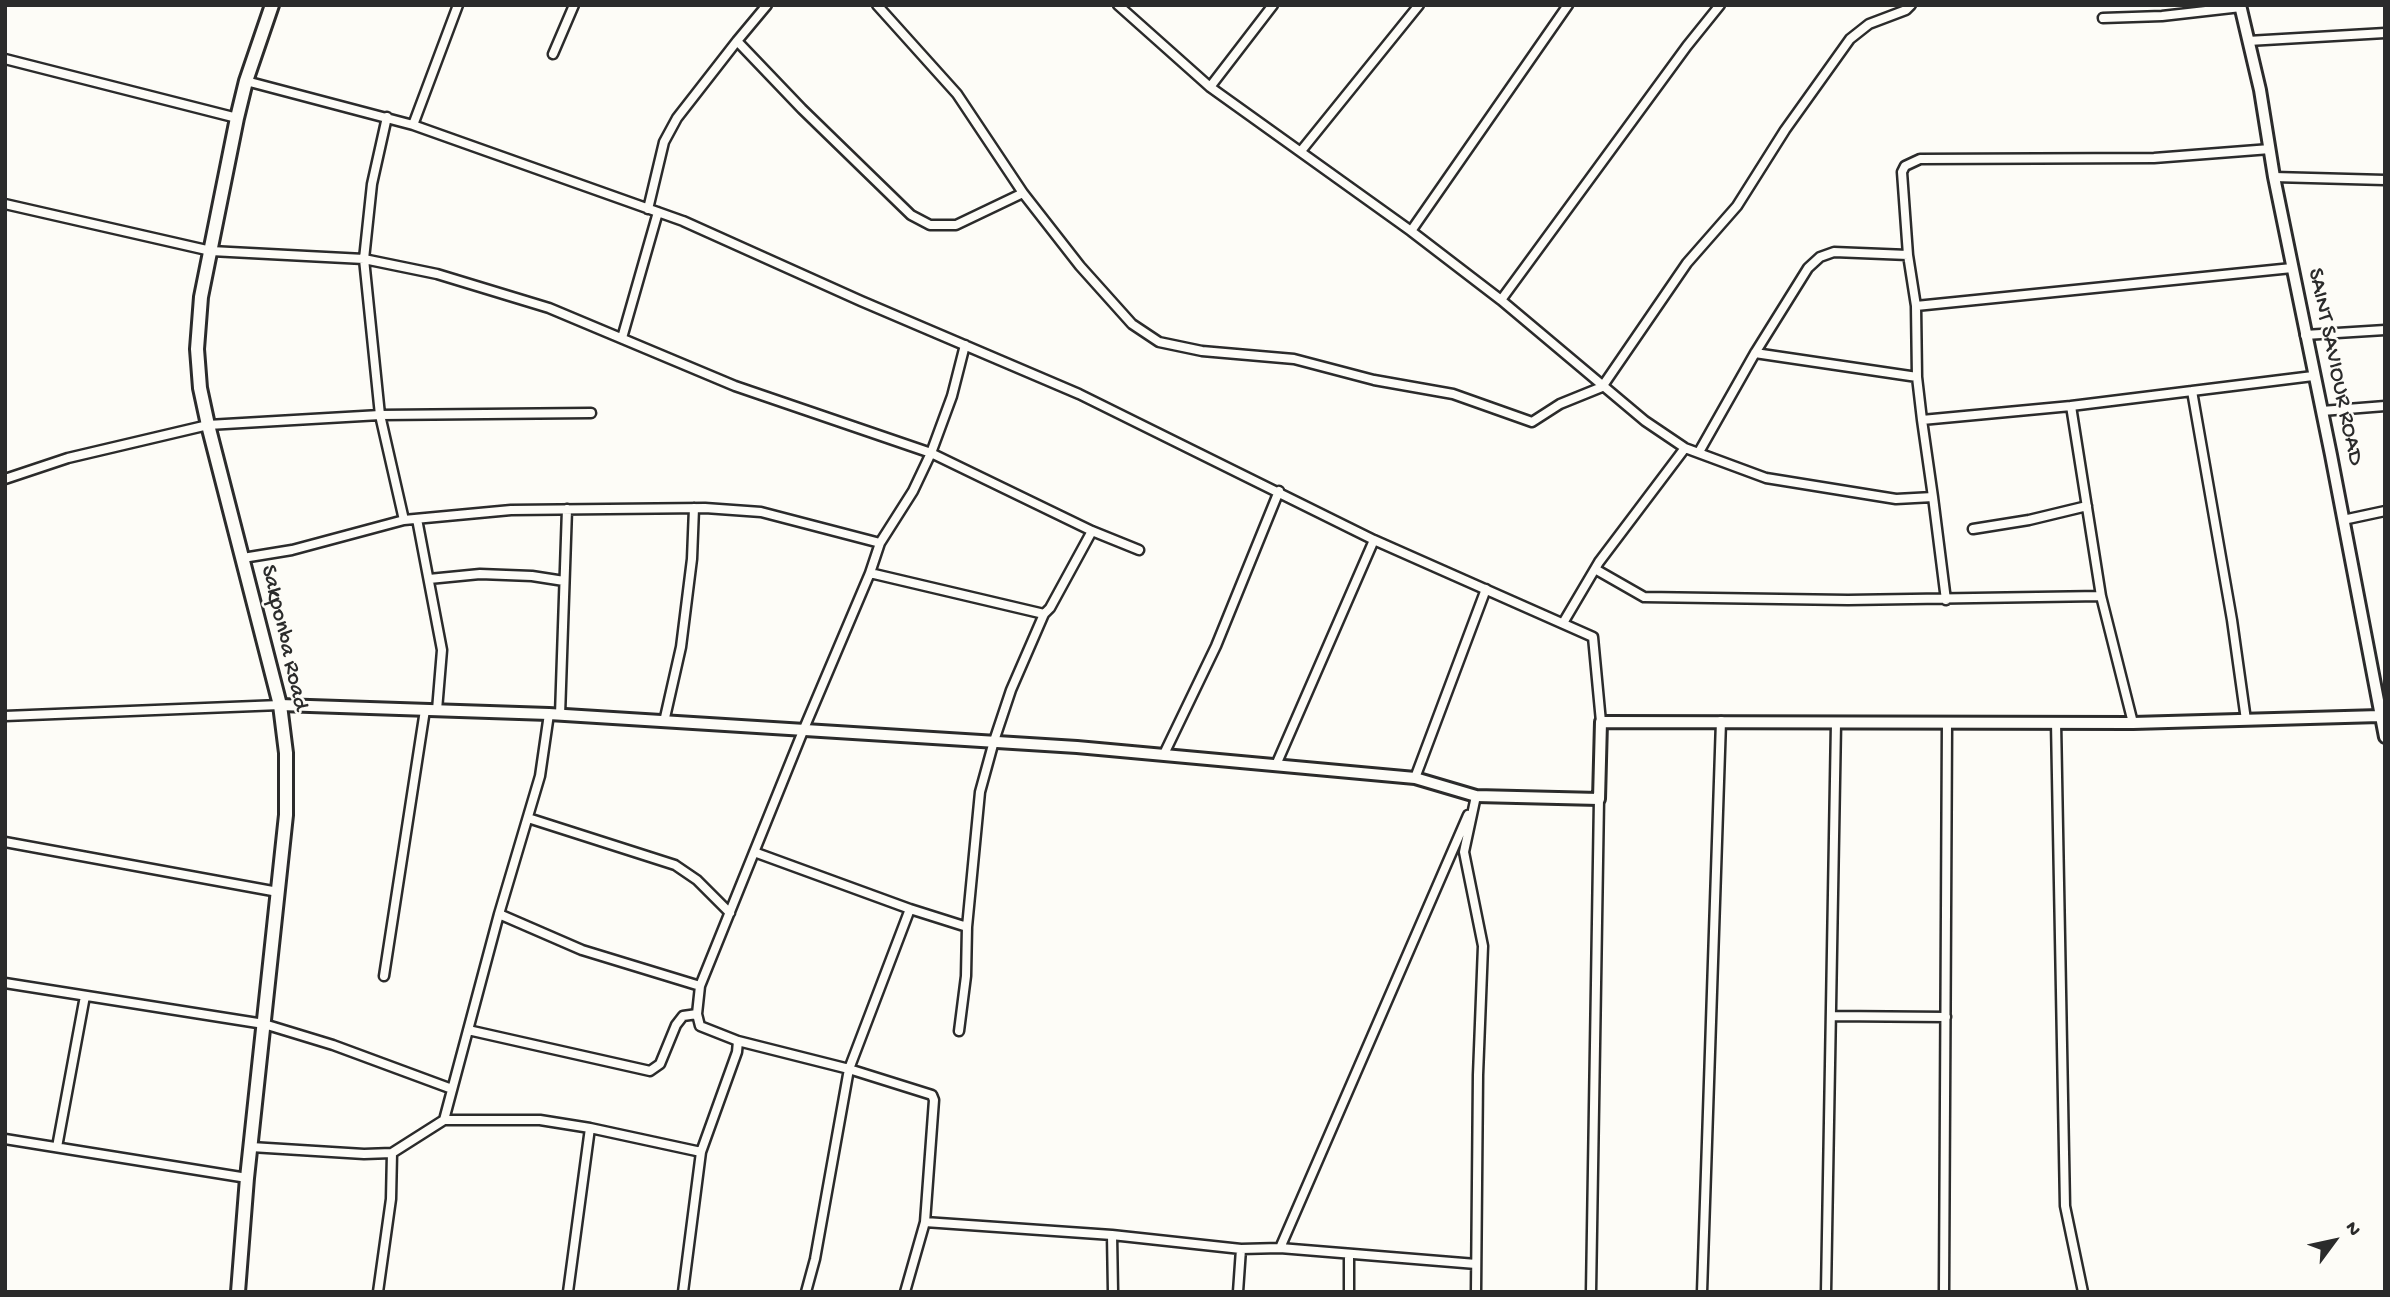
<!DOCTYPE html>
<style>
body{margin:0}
#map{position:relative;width:2390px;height:1297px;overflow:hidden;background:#fdfcf7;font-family:"Gochi Hand",sans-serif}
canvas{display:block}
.frame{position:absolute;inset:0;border:7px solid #2b2b2b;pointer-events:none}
.north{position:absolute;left:2299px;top:1206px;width:70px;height:70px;-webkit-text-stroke:5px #fdfcf7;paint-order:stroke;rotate:57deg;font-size:19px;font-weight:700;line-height:28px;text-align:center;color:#2b2b2b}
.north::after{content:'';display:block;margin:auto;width:24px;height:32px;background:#2b2b2b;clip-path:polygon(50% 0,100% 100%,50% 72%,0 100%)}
</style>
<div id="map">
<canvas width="2390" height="1297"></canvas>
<div class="frame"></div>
<div class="north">N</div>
</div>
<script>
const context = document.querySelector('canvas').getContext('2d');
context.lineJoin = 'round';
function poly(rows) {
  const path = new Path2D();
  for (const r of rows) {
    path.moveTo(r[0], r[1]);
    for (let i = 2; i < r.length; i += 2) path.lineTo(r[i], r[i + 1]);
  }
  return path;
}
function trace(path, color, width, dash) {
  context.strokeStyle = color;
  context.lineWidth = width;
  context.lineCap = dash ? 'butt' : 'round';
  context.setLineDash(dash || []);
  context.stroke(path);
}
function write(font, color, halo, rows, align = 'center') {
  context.font = font + ' "Gochi Hand",sans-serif';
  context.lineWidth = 5;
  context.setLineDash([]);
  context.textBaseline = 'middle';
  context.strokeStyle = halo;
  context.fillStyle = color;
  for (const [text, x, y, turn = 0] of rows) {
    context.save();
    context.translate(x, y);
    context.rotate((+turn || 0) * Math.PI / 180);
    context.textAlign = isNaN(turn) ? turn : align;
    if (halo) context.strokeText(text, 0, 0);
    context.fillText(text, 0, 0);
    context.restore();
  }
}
const minor = poly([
 [767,5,737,41,802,109,911,215,930,225,956,225,1023,193],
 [877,5,957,94,1023,193,1080,266,1132,324,1159,342,1202,351,1294,359,1374,380,1453,394,1532,422,1560,404,1602,387,1687,263,1737,206,1785,130,1850,39,1869,24,1906,10,1911,5],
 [1118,5,1210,87,1411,231,1501,300,1645,421,1685,448,1766,478,1896,499,1933,497,1922,420,2071,406,2313,376],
 [2103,18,2162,16,2241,7],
 [2248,41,2385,33],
 [553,54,574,5],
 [5,59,237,118],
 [246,81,413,125,683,221,861,301,1079,394,1374,540,1593,637,1601,722],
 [1210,87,1273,5],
 [387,117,372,184,364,259,380,415,404,520],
 [413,125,458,5],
 [1301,151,1419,5],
 [2274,177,2385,180],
 [5,204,211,251,364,259,437,274,549,308,735,386,931,453,1092,531,1139,550],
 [648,209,664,142,677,118,737,41],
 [1411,231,1568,5],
 [1501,300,1687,46,1720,5],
 [1916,306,2292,268],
 [2305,335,2385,330],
 [622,338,658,212],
 [1755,353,1917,377],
 [2192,391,2232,620,2246,720],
 [2071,406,2101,596,2133,723],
 [2322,411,2385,406],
 [1922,420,1917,377,1916,306,1908,255,1902,172,1905,166,1920,159,2154,158,2270,149],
 [1699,452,1755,353,1808,268,1820,257,1834,252,1908,255],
 [5,479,68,458,208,425,380,415,591,413],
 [1933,497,1946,600],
 [417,519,442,650,437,710],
 [2343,520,2385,511],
 [1973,529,2029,520,2087,506],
 [243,558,292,550,404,520,511,510,705,508,761,512,880,543],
 [1595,569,1644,597,1848,600,2101,596],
 [870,573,1044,614],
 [429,579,480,574,532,576,564,581],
 [1563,623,1599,562,1685,448],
 [560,715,567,509],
 [5,716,280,705],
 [664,722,681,647,692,559,694,508],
 [2056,722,2065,1206,2083,1292],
 [1164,754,1216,646,1279,491],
 [1276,765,1374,540],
 [1415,778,1486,589],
 [1476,796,1464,852,1483,946,1478,1075,1476,1292],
 [528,818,675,865,697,880,730,913],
 [5,842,278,892],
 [754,852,910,909,967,927,966,976,959,1031],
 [499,914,582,950,700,986],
 [967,927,980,792,994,741,1011,690,1044,614,1050,608,1092,531],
 [384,976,425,710],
 [5,983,264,1024,333,1045,452,1089],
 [1831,1016,1946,1017],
 [468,1030,650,1071,660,1064,676,1025,683,1016,697,1014],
 [444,1120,499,914,540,776,549,714],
 [5,1139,247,1178],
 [57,1147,85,996],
 [251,1147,364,1154,392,1153,444,1120,540,1120,590,1128,701,1152],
 [925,1222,1112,1235,1241,1249,1280,1248,1476,1264],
 [1112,1235,1113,1292],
 [1280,1248,1468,815],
 [1349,1254,1349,1292],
 [1944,1291,1947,723],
 [378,1292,391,1199,392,1153],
 [568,1292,590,1128],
 [683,1292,701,1152,737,1052,738,1041],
 [806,1292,815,1259,849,1069,910,909],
 [905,1292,925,1222,934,1100,932,1095,849,1069,738,1041,700,1026,697,1014,700,986,803,731,870,573,880,543,913,491,931,453,952,396,965,345],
 [1238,1292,1241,1249],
 [1591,1292,1599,799],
 [1702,1292,1721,721],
 [1826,1292,1836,723]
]);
const tertiary = poly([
 [2240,5,2260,90,2274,177,2331,455,2385,737],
 [280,705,549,714,1077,747,1415,778,1476,796,1599,799,1601,722,2133,723,2380,716]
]);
const secondary = poly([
 [238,1292,247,1178,286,815,286,753,280,705,208,425,200,388,197,349,201,297,237,118,246,81,272,5]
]);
const streetNames = [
 ["SAINT SAVIOUR ROAD",2334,367,78],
 ["Sakponba Road",283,638,77]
];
trace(minor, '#2b2b2b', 13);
trace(tertiary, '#2b2b2b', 16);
trace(secondary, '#2b2b2b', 18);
trace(minor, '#fdfcf7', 8);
trace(tertiary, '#fdfcf7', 10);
trace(secondary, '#fdfcf7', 12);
write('23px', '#2b2b2b', '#fdfcf7', streetNames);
</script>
